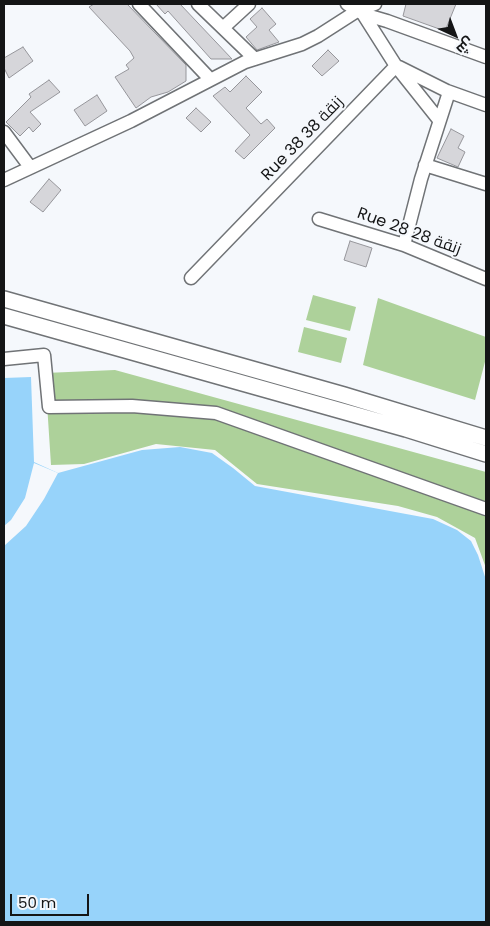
<!DOCTYPE html>
<meta charset="utf-8">
<style>
body{margin:0}
#map{position:relative;width:490px;height:926px;overflow:hidden;background:#f5f8fc;font-family:Poppins,Cairo,sans-serif}
canvas{display:block}
.frame{position:absolute;inset:0;border:5px solid #141516;pointer-events:none}
.north{position:absolute;left:430px;top:10px;width:50px;height:50px;-webkit-text-stroke:4px #f5f8fc;paint-order:stroke;rotate:137deg;font-size:14px;font-weight:700;line-height:20px;text-align:center;color:#141516}
.north::after{content:'';display:block;margin:auto;width:18px;height:22px;background:#141516;clip-path:polygon(50% 0,100% 100%,50% 72%,0 100%)}
.scale{position:absolute;left:10px;top:894px;width:79px;height:22px;box-sizing:border-box;border:2px solid #141516;border-top:0;padding-left:6px;font-size:15px;line-height:18px;white-space:nowrap;color:#141516;-webkit-text-stroke:4px #f5f8fc;paint-order:stroke}
</style>
<div id="map">
<canvas width="490" height="926"></canvas>
<div class="frame"></div>
<div class="north">ش</div>
<div class="scale">50 m</div>
</div>
<script>
const context = document.querySelector('canvas').getContext('2d');
context.lineJoin = 'round';
function paint(path, color) {
  context.fillStyle = color;
  context.fill(path, 'evenodd');
}
function poly(rows) {
  const path = new Path2D();
  for (const r of rows) {
    path.moveTo(r[0], r[1]);
    for (let i = 2; i < r.length; i += 2) path.lineTo(r[i], r[i + 1]);
  }
  return path;
}
function trace(path, color, width, dash) {
  context.strokeStyle = color;
  context.lineWidth = width;
  context.lineCap = dash ? 'butt' : 'round';
  context.setLineDash(dash || []);
  context.stroke(path);
}
function write(font, color, halo, rows, align = 'center') {
  context.font = font + ' Poppins,Cairo,sans-serif';
  context.lineWidth = 4;
  context.setLineDash([]);
  context.textBaseline = 'middle';
  context.strokeStyle = halo;
  context.fillStyle = color;
  for (const [text, x, y, turn = 0] of rows) {
    context.save();
    context.translate(x, y);
    context.rotate((+turn || 0) * Math.PI / 180);
    context.textAlign = isNaN(turn) ? turn : align;
    if (halo) context.strokeText(text, 0, 0);
    context.fillText(text, 0, 0);
    context.restore();
  }
}
const green = poly([
 [313,295,356,307,350,331,306,320],
 [378,298,486,337,486,358,475,400,363,365],
 [304,327,347,338,341,363,298,352],
 [115,370,486,472,486,568,475,538,437,517,398,506,257,484,215,450,156,444,84,464,51,465,45,373]
]);
const water = poly([
 [31,377,34,462,58,473,142,450,180,447,212,453,233,468,255,486,433,519,457,530,471,541,478,555,486,580,486,922,4,922,4,378]
]);
const pier = poly([
 [34,463,58,473,44,499,26,526,4,546,4,526,11,520,25,498]
]);
const building = poly([
 [94,4,127,4,186,65,186,81,168,92,151,97,136,108,115,77,129,69,126,65,134,58,130,51,89,7,94,4],
 [156,4,180,4,232,59,211,59,168,11,165,14,156,4],
 [406,4,456,4,445,31,403,16,406,4],
 [262,8,276,24,269,30,279,42,257,50,246,37,257,27,250,19,262,8],
 [23,47,33,61,9,78,4,68,4,58,23,47],
 [328,50,339,61,322,76,312,66,328,50],
 [246,76,262,92,246,108,261,124,267,119,275,128,244,159,235,151,250,135,213,96,225,87,230,92,246,76],
 [49,80,60,92,30,112,41,124,33,132,29,127,20,136,6,122,31,97,29,94,49,80],
 [97,95,107,111,85,126,74,110,97,95],
 [196,108,211,122,201,132,186,118,196,108],
 [451,129,464,136,458,148,465,152,458,167,437,158,451,129],
 [49,179,61,190,43,212,30,202,49,179],
 [350,241,372,248,366,267,344,260,350,241]
]);
const minor = poly([
 [139,4,210,79],
 [198,4,255,59],
 [347,4,363,14,387,21,486,57],
 [363,14,396,66,439,120],
 [224,27,249,4],
 [399,67,447,91,486,105],
 [4,132,30,167],
 [425,165,486,184],
 [4,180,131,121,245,62,302,44,318,36,357,11,375,4],
 [319,219,404,245,486,279],
 [404,245,421,179,449,92],
 [191,278,396,66],
 [4,359,44,355,49,407,132,406,216,413,486,509]
]);
const major = poly([
 [4,299,344,395,486,438],
 [4,316,406,429,486,454]
]);
const streetNames = [
 ["Rue 38 زنقة 38",303,139,-46],
 ["Rue 28 زنقة 28",409,232,20]
];
paint(green, '#add19a');
paint(water, '#97d3fa');
paint(pier, '#f5f8fc');
paint(building, '#d6d6da');
trace(building, '#96969b', 1);
trace(minor, '#707376', 15);
trace(major, '#707376', 18);
trace(minor, '#fff', 12);
trace(major, '#fff', 15);
write('16px', '#141516', '#f5f8fc', streetNames);
</script>
